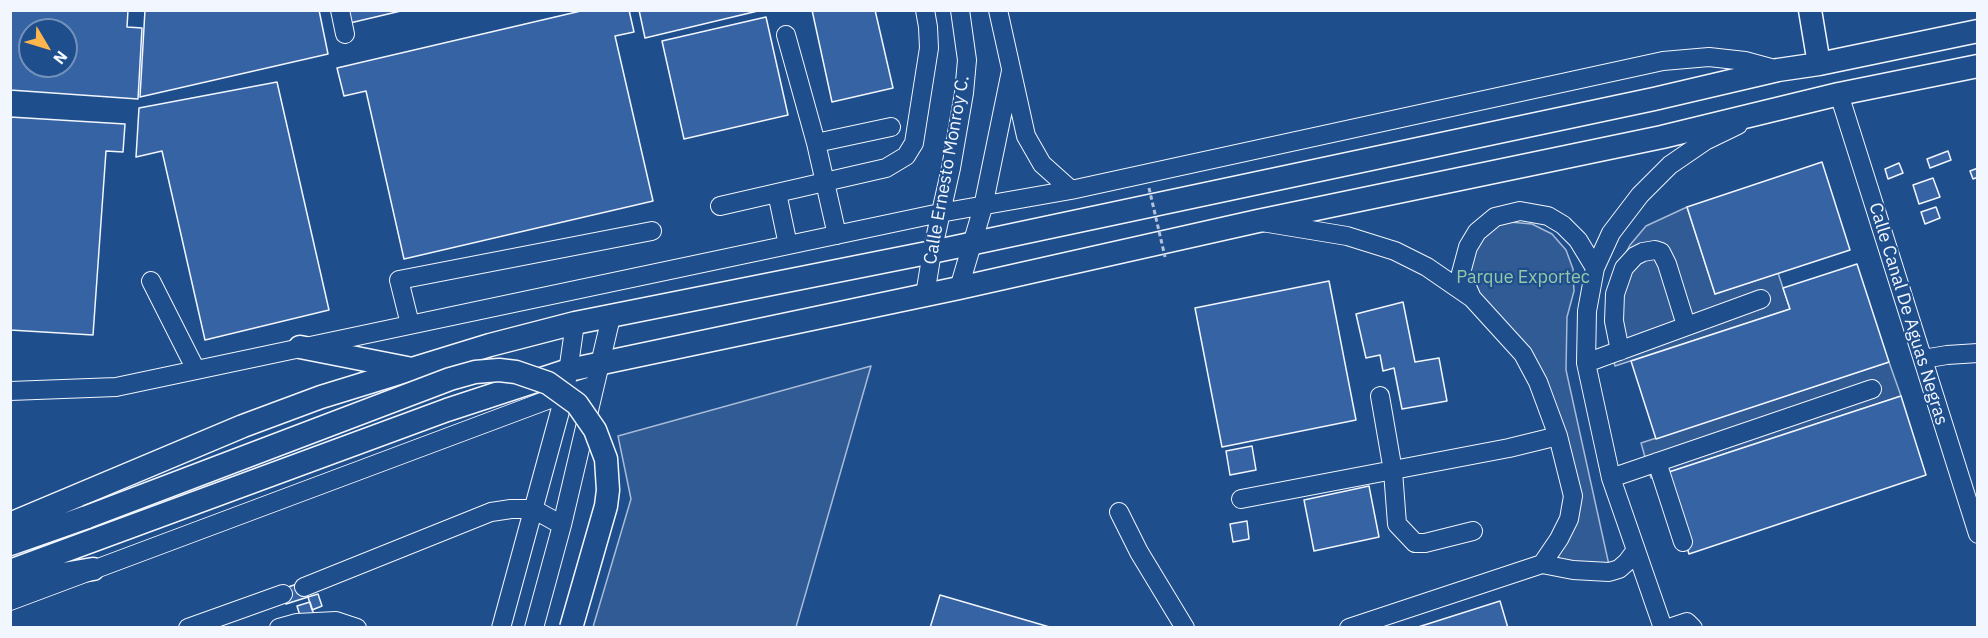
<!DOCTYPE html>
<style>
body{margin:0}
#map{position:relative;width:1988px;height:638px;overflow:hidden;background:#1f4e8c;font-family:"IBM Plex Sans",sans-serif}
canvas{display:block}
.frame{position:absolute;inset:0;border:12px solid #f2f6ff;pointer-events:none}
.north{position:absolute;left:18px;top:18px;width:60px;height:60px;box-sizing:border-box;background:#1f4e8c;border:2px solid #7391ba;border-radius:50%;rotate:128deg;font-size:16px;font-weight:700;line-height:24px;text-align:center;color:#f2f6ff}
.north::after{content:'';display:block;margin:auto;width:21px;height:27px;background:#ffb74d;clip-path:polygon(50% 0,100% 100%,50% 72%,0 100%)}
</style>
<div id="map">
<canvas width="1988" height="638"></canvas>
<div class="frame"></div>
<div class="north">N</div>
</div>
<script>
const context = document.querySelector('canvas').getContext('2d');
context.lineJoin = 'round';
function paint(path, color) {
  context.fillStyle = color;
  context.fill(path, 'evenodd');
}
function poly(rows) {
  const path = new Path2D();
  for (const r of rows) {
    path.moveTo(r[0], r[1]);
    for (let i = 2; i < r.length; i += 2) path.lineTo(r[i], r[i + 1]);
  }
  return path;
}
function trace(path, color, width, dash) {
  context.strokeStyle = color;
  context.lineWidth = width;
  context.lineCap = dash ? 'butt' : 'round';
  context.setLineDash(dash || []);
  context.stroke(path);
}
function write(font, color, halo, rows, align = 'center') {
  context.font = font + ' "IBM Plex Sans",sans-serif';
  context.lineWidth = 4.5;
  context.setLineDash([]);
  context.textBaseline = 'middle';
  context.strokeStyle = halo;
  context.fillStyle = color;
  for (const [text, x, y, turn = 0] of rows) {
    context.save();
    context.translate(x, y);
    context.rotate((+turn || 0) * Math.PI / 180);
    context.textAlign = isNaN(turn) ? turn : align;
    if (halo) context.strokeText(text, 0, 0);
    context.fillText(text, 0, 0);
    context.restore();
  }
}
const built = poly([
 [1687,207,1715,294,1778,273,1790,309,1615,366,1605,321,1614,276,1630,245,1646,226,1687,207],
 [1509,222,1532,224,1552,234,1566,250,1573,269,1574,291,1567,317,1566,370,1609,565,1562,560,1557,556,1577,512,1538,377,1469,286,1472,248,1498,224,1509,222],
 [1889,362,1901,396,1651,478,1641,443,1889,362],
 [871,366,796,627,593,627,631,499,618,436,871,366]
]);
const building = poly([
 [10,10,128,10,127,27,142,28,138,99,10,90,10,10],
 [30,30,66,30,66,66,30,66,30,30],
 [145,10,319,10,328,54,140,97,145,10],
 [347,10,405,10,350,23,347,10],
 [585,10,629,10,634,32,615,36,653,201,404,259,366,91,344,96,337,68,585,10],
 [639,10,762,10,645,38,639,10],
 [812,10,875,10,893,88,832,102,812,10],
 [766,17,788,115,684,139,662,41,766,17],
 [277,82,329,310,205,340,162,151,136,157,139,108,277,82],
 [10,117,125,124,123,152,106,151,93,335,10,330,10,117],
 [1948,151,1951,160,1930,168,1927,159,1948,151],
 [1822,162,1850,250,1715,294,1687,207,1822,162],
 [1899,163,1903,173,1888,179,1885,169,1899,163],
 [1978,168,1978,177,1973,179,1970,171,1978,168],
 [1933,178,1940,197,1919,204,1913,185,1933,178],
 [1936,207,1940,218,1925,224,1921,212,1936,207],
 [1857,264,1889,362,1656,439,1631,361,1790,309,1783,288,1857,264],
 [1329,281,1356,420,1222,447,1195,308,1329,281],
 [1403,302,1415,362,1439,358,1447,401,1402,409,1394,368,1383,371,1380,355,1366,358,1356,314,1403,302],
 [1901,396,1926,475,1689,554,1663,474,1901,396],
 [1252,446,1256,470,1230,475,1226,451,1252,446],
 [1369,486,1379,537,1314,551,1304,500,1369,486],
 [1247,521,1249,539,1233,542,1230,524,1247,521],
 [303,582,308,597,286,604,282,589,303,582],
 [318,594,322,606,312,610,308,597,318,594],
 [940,595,1053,628,930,628,940,595],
 [1500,601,1508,628,1415,628,1500,601],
 [310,602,315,618,302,622,297,606,310,602]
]);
const minor = poly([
 [340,10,345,34],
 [998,10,1026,136,1042,164,1071,190],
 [786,35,816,143,837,235],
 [1839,94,1978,534],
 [816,143,891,127],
 [777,193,788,245],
 [720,206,886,168,906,156,914,143,929,48,928,27,925,10],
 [1262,222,1347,236,1395,251,1427,267,1472,298,1523,354,1538,382,1558,436,1573,496,1569,519,1559,539,1542,564],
 [151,281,196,370],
 [959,288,983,207,1011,71],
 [925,295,932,252,951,168,964,93,967,60,960,10],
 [1472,298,1461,273,1468,247,1477,232,1495,217,1520,211,1548,216,1563,225,1578,240,1595,268],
 [410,324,399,280,652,231],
 [1620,351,1614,321,1615,294,1624,268,1635,256,1643,252,1655,250,1661,252,1667,264,1686,325],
 [1923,359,1947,355,1978,353],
 [1586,363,1761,299],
 [10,391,116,387,940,213,1071,190,1663,61,1709,57,1745,61,1778,70],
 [1380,396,1393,471,1397,524,1415,543,1425,543,1473,531],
 [1657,462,1683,542],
 [1611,478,1872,389],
 [1241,499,1509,448,1558,436],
 [1119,512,1139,552,1185,628],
 [304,587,491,512,511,509,533,509,562,525],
 [10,601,550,399,595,385],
 [188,628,283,594],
 [279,628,297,623,336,621,357,628],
 [501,628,565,393,575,323],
 [534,628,562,525,611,317],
 [1349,628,1542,564,1573,570,1609,572,1619,569,1627,562,1636,550],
 [1663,628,1611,478,1586,363,1587,311,1595,268,1611,233,1640,195,1670,165,1705,141,1738,125],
 [1669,628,1687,622,1693,628]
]);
const major = poly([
 [1810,10,1819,64],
 [300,347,407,368],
 [10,524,243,426,321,397,490,345,575,323,932,252,1654,99,1778,70,1819,64,1978,31],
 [10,544,87,517],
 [10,571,447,410,569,370,959,288,1258,221,1662,137,1839,94,1978,66],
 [10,583,93,569]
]);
const pathBridge = poly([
 [1149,188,1165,257]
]);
const majorBridge = poly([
 [87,517,450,379,475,372,499,370,516,372,548,383,577,404,595,430,606,459,608,490,606,506,571,628]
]);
const streetNames = [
 ["Calle Ernesto Monroy C.",947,170,-80],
 ["Calle Canal De Aguas Negras",1908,314,73]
];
const parkNames = [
 ["Parque Exportec",1523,278]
];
paint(built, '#305b95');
trace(built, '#a8bbd7', 1.5);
paint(building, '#3563a3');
trace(building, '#f2f6ff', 1.5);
trace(minor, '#f2f6ff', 20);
trace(major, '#f2f6ff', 25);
trace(minor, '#1f4e8c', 18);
trace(major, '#1f4e8c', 22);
trace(majorBridge, '#f2f6ff', 25, []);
trace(pathBridge, '#b3c4dc', 3, [4.5, 3]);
trace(majorBridge, '#1f4e8c', 22);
write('18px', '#f2f6ff', '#1f4e8c', streetNames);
write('18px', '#97c8a6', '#1f4e8c', parkNames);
</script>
